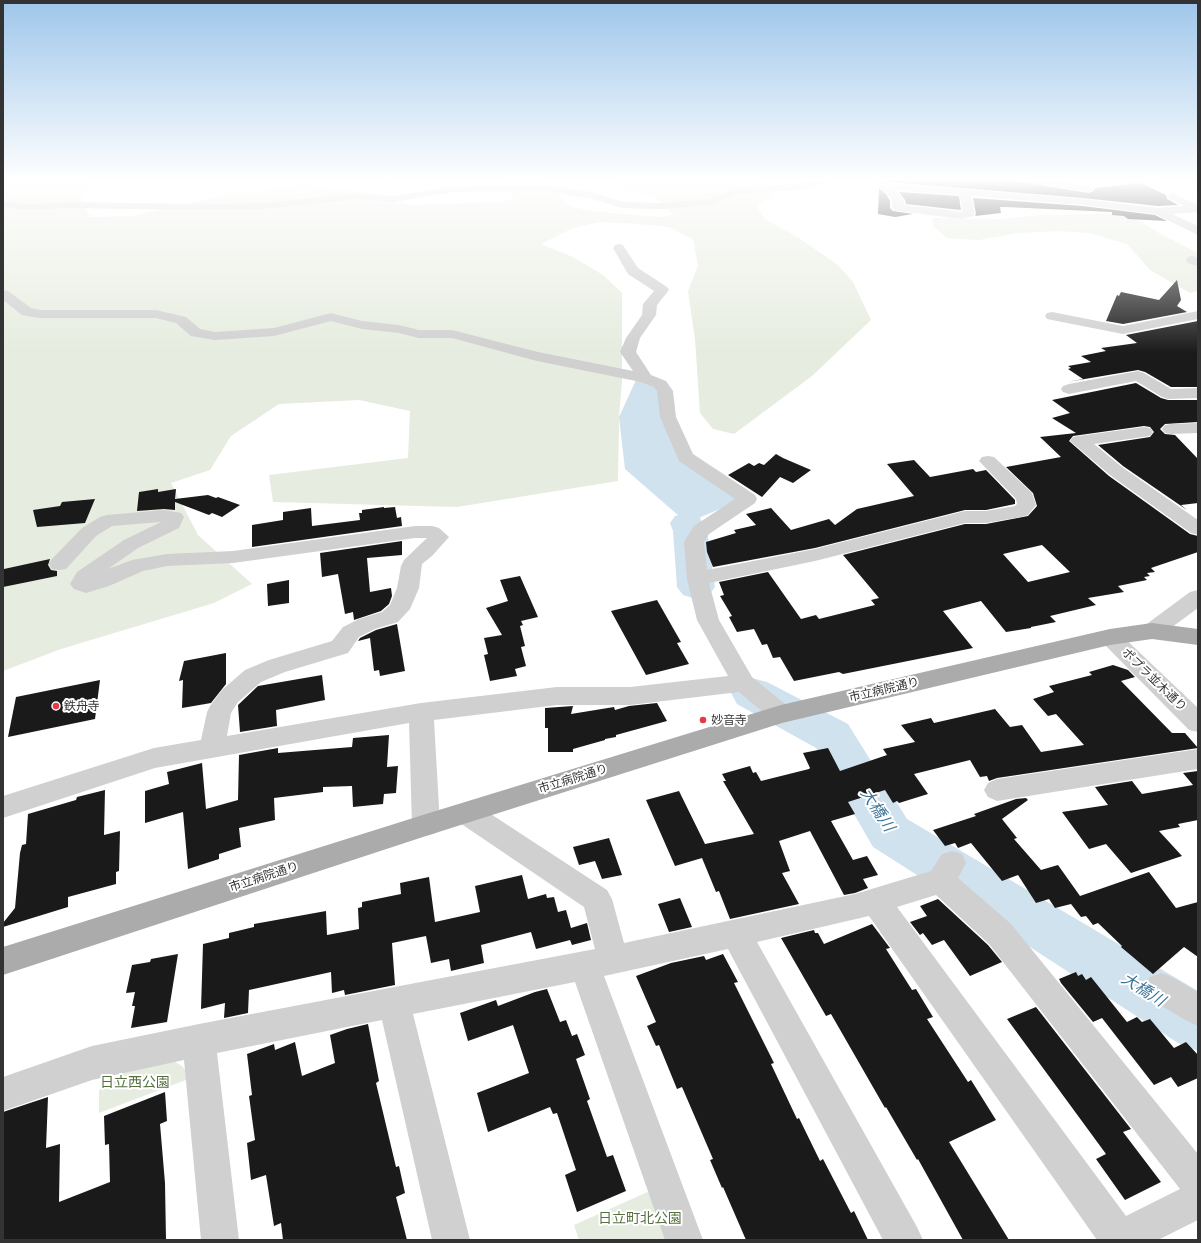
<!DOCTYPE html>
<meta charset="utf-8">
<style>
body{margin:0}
#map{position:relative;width:1201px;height:1243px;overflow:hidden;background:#fff;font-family:Cabin,sans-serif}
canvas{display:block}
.frame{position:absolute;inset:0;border:4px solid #333;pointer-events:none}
</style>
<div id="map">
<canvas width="1201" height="1243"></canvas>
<div class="frame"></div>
</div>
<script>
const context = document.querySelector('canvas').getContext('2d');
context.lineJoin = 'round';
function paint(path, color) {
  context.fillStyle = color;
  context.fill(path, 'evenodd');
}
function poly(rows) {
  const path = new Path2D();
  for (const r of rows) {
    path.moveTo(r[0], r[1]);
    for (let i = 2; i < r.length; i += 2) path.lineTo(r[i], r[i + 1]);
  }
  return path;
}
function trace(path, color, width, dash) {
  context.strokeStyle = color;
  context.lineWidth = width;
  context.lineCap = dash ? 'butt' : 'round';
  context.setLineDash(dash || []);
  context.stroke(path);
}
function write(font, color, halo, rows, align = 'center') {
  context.font = font + ' Cabin,"Noto Sans JP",sans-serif';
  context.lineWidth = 4;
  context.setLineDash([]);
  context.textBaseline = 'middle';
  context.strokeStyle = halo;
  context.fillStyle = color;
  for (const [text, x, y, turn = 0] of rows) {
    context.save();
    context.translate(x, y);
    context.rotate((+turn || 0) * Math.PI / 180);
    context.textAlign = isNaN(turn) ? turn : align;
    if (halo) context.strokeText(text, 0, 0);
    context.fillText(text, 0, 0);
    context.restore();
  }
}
const green = poly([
 [3,179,99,179,80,196,90,217,133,216,230,194,251,194,275,188,307,185,356,191,409,205,500,202,515,198,499,183,472,179,537,179,544,182,570,206,589,211,658,217,673,215,656,198,646,194,616,187,612,179,765,179,772,195,756,206,765,219,799,238,838,265,853,282,871,320,812,376,734,434,713,429,700,413,695,339,688,291,698,266,693,239,669,227,638,224,600,222,573,228,541,244,573,257,603,275,622,293,622,381,619,417,618,481,457,507,273,502,269,475,408,458,410,411,359,400,279,404,231,436,210,470,171,483,198,535,252,584,214,603,61,649,3,671],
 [379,179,463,179,388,183,376,181],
 [1109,179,1153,179,1160,181,1159,187,1134,185],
 [1098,214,1118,214,1135,218,1159,233,1198,253,1198,291,1190,293,1150,270,1127,244,1089,233,1060,231,1019,233,979,240,947,238,933,226,933,218,998,219,1043,215],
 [173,1061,182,1066,191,1078,99,1113,99,1090,127,1070],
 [652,1190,671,1240,579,1240,574,1225]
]);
const water = poly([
 [636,380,657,385,682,458,743,499,687,523,625,469,619,417]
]);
const river = poly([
 [687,513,699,516,707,531,715,587,709,595,696,599,683,595,677,587,673,531,670,523,675,516,687,513],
 [752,678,767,682,848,724,907,819,1198,991,1198,1051,1178,1043,1016,938,873,847,816,748,737,704,731,693,737,682,752,678]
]);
const building = poly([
 [885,179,1002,179,1089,193,1095,190,1095,188,1141,183,1166,195,1167,199,1178,205,1158,206,1083,198,889,182],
 [879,188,886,194,890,201,890,208,893,211,913,214,895,217,878,214],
 [899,192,959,196,961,210,906,204,905,200],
 [973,198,1083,206,1155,215,1167,221,1128,219,1124,216,1112,215,1112,212,1006,207,1000,207,1001,213,975,216,976,214],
 [1177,280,1181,300,1177,306,1187,312,1123,324,1106,321,1117,295,1119,296,1121,292,1159,300],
 [1198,321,1198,387,1171,387,1145,372,1138,370,1067,382,1083,379,1068,369,1071,368,1068,366,1091,362,1081,356,1106,351,1101,348,1137,343,1126,335],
 [1136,383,1161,398,1168,400,1198,400,1198,422,1165,424,1160,429,1165,434,1175,435,1198,459,1198,503,1181,505,1187,510,1123,466,1098,445,1150,437,1154,432,1150,427,1144,426,1073,436,1069,441,1109,476,1190,534,1198,536,1198,552,1151,568,1155,572,1147,573,1150,576,1144,577,1147,580,1118,586,1124,592,1088,598,1096,605,1050,616,1056,622,1031,627,1031,628,1006,632,981,601,943,611,973,648,843,674,839,672,794,681,780,657,773,658,767,644,762,645,754,629,737,632,729,617,732,616,720,596,724,595,719,582,768,572,801,619,816,615,819,619,875,605,871,600,879,598,843,555,965,524,986,524,1028,516,1037,506,1033,493,1006,467,1061,457,1040,437,1076,433,1052,418,1070,413,1052,400],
 [1042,545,1070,572,1028,582,1003,554],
 [776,454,783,458,811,470,793,483,780,477,762,497,728,475,749,463,754,466,759,463,764,465],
 [914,460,930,477,973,469,976,472,986,470,1015,500,1015,504,986,510,965,510,815,548,713,567,707,552,706,542,736,533,734,530,756,525,746,514,771,508,791,530,829,519,835,525,857,509,914,496,887,464],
 [158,489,158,492,176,489,175,499,208,495,216,498,218,497,240,505,222,517,212,513,209,515,175,502,175,510,164,509,137,511,139,492],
 [95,499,85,523,37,527,33,510,60,506,62,502],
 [384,507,384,508,395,507,397,518,401,517,402,526,252,547,252,525,283,520,283,512,311,508,312,526,360,520,359,513,362,513,362,510],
 [402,541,402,555,367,558,370,592,391,588,392,596,389,604,381,611,354,620,353,612,345,614,338,574,322,577,320,553],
 [50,559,48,565,51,570,57,571,57,576,3,587,4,569],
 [520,576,538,617,521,621,523,625,520,626,525,646,521,647,526,666,515,669,517,676,490,681,484,655,488,654,484,638,502,635,486,608,508,601,500,580],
 [289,580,289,603,268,606,267,584],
 [657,600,681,642,677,643,689,664,646,675,611,611],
 [397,624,405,671,380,676,379,670,374,671,370,638,358,641,360,638,376,630],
 [226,653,226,684,211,703,182,708,183,680,179,681,184,661],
 [1113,665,1128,670,1135,677,1121,681,1172,733,1185,733,1198,748,997,778,989,781,987,776,980,777,970,760,914,774,928,794,899,803,897,801,893,803,885,790,848,802,855,814,831,821,853,860,867,856,878,875,863,879,868,888,855,893,844,895,810,831,779,841,790,871,782,873,799,904,730,919,719,891,716,892,702,858,675,866,646,800,679,791,705,844,754,834,723,781,726,781,722,774,750,766,753,773,756,772,761,781,809,769,810,768,803,753,828,748,840,771,887,755,883,749,915,742,901,725,931,718,934,723,995,709,1010,727,1022,725,1041,752,1084,745,1056,714,1048,716,1033,699,1054,692,1049,686,1092,675,1089,672],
 [322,675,325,700,276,710,277,726,240,732,238,705,258,686],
 [100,680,95,719,8,737,16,697],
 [657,703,667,721,616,735,616,737,605,739,605,740,573,749,573,752,548,752,548,728,545,728,545,708,573,706,571,714,614,707,615,710,629,706],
 [389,735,387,767,398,766,396,793,384,794,383,804,353,807,352,786,323,787,323,792,274,798,275,820,239,828,241,847,219,854,219,859,188,869,183,812,145,823,145,791,169,784,167,772,202,763,206,809,238,800,239,755,278,748,278,753,352,747,353,738],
 [1198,771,1198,820,1178,824,1180,827,1159,831,1182,856,1131,873,1106,844,1089,849,1062,812,1108,805,1095,787,1132,781,1142,794,1193,785,1183,773],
 [105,790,104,835,120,831,119,871,116,872,116,884,68,897,68,907,3,927,3,923,15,908,20,853,22,845,26,844,28,814,76,800,77,797],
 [1026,798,1028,800,1002,819,1017,838,1014,839,1041,870,1058,865,1080,896,1149,872,1176,908,1198,902,1198,957,1184,947,1153,974,1121,947,1122,946,1098,923,1093,925,1086,916,1081,917,1071,904,1055,908,1049,899,1036,903,1018,875,1002,881,971,843,958,848,955,843,945,846,933,830,976,816,974,814,1016,799],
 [609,838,622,875,602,879,595,861,579,865,573,847],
 [522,875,528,899,546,894,547,898,554,897,558,912,566,910,571,928,587,923,591,940,572,945,570,940,536,949,531,932,481,945,484,963,451,971,449,959,431,963,426,936,392,943,395,985,345,995,344,990,332,993,331,972,249,990,248,1013,224,1018,225,1003,201,1009,203,944,229,938,229,933,254,927,254,924,326,911,327,935,359,929,358,908,362,907,362,902,401,894,400,883,429,877,435,922,480,912,475,886],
 [680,898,692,927,669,932,658,904],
 [938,899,988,945,1002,962,970,976,944,940,932,945,923,933,920,935,910,922,927,916,920,906],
 [872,924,890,948,886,949,912,990,916,989,933,1017,927,1019,968,1082,971,1080,996,1120,949,1142,1009,1240,963,1240,918,1159,917,1160,886,1107,885,1108,831,1014,826,1016,781,938,814,930,815,933,818,933,824,944],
 [178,954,167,1022,131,1028,135,1006,132,1006,135,992,126,993,132,965,150,962,151,959],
 [723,954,738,982,734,983,774,1063,771,1064,797,1119,799,1118,820,1161,823,1159,851,1213,854,1211,868,1240,746,1240,723,1187,722,1188,710,1160,713,1159,682,1087,677,1089,659,1045,656,1046,647,1026,656,1022,636,976,671,963,704,956,706,960],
 [1076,972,1078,976,1082,974,1086,980,1091,977,1127,1022,1137,1017,1142,1022,1150,1019,1174,1048,1186,1042,1198,1055,1198,1078,1178,1087,1171,1077,1154,1085,1102,1018,1093,1022,1061,983,1059,979],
 [547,989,560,1022,566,1020,572,1036,577,1034,585,1055,576,1059,590,1099,587,1101,607,1157,613,1155,626,1191,577,1212,565,1175,576,1170,557,1113,553,1114,550,1107,488,1132,477,1093,529,1073,513,1025,468,1041,460,1013,496,1000,498,1006,535,992],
 [1036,1007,1131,1129,1123,1132,1161,1182,1125,1200,1096,1159,1106,1154,1007,1019],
 [368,1024,379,1081,376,1083,396,1167,399,1166,405,1193,396,1197,407,1240,283,1240,281,1223,274,1226,266,1175,251,1180,247,1143,255,1140,249,1096,252,1095,247,1054,274,1044,275,1050,295,1042,302,1076,335,1063,330,1035,347,1029],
 [165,1092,167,1121,160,1124,165,1183,166,1240,3,1240,3,1112,48,1097,46,1148,60,1144,59,1202,110,1182,109,1144,105,1145,104,1116]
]);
const minor = poly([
 [818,179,832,179,831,181,819,186,805,189,737,194,711,205,663,209,622,208,589,198,544,191,455,192,393,202,359,199,264,209,192,210,73,208,26,210,3,207,3,201,26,204,73,202,192,204,264,203,359,193,393,196,455,186,525,185,544,185,591,192,623,202,663,203,709,199,735,188,805,183,818,179],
 [875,179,883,179,888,183,1083,199,1158,208,1184,206,1168,198,1167,196,1172,193,1198,205,1198,212,1172,214,1198,226,1198,235,1155,214,1083,205,971,196,975,214,973,216,961,219,898,211,894,210,892,208,892,201,887,193,875,183,874,181,875,179],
 [896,190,960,195,963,212,904,205,904,201,896,190],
 [1019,179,1045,179,1089,186,1094,189,1089,192,1024,182,1019,179],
 [619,244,623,245,638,268,667,287,669,290,657,305,656,315,640,338,636,352,651,375,666,381,673,391,676,417,693,454,755,495,757,499,755,503,709,534,704,542,707,570,815,549,965,511,986,511,1015,506,1017,504,1016,499,979,461,982,457,988,456,994,457,1032,493,1036,505,1028,515,1021,517,986,523,965,523,815,561,709,583,719,620,752,677,790,708,793,714,790,720,781,723,772,720,739,692,630,705,557,705,434,720,440,825,436,833,426,836,416,833,412,825,409,723,155,768,3,818,3,796,154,748,201,740,207,712,210,706,222,690,245,670,269,660,332,641,343,627,359,619,382,612,390,605,397,588,401,566,404,560,427,538,415,538,233,563,167,566,143,571,109,586,86,593,74,589,70,584,77,572,124,540,161,522,112,526,96,536,66,569,59,570,52,569,49,564,52,559,82,528,100,517,107,515,164,510,181,513,184,517,179,528,138,548,108,569,132,560,167,554,233,551,415,526,432,526,439,528,449,537,432,556,422,564,419,588,410,609,398,622,375,629,359,637,348,653,285,672,261,682,238,702,231,713,227,736,421,703,557,687,630,687,728,676,697,620,687,579,684,542,694,526,735,499,679,461,660,417,657,391,654,387,641,382,537,361,452,338,419,338,399,333,362,329,331,321,274,336,215,340,191,336,176,323,156,318,40,318,27,316,22,315,3,300,3,290,8,291,31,308,40,310,156,310,186,317,200,329,215,332,274,328,331,313,362,321,399,325,419,330,452,330,538,352,633,371,620,352,626,338,642,315,643,304,654,291,628,274,613,248,615,245,619,244],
 [1192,256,1198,258,1198,266,1188,263,1186,260,1188,257,1192,256],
 [1198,311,1198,319,1123,334,1052,320,1047,319,1045,316,1047,313,1052,312,1123,326,1198,311],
 [1138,371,1144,373,1171,389,1198,388,1198,398,1168,399,1162,397,1136,381,1069,394,1063,392,1061,389,1063,386,1069,384,1138,371],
 [1198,423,1198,433,1171,434,1165,433,1162,429,1165,425,1171,424,1198,423],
 [1144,427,1150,428,1153,432,1150,436,1094,444,1122,467,1198,520,1198,535,1191,533,1110,475,1070,441,1073,437,1079,436,1144,427],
 [1198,590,1198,608,1160,636,1152,639,1144,636,1141,631,1144,626,1190,592,1198,590],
 [1110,629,1118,632,1198,708,1198,732,1189,730,1102,642,1099,637,1102,632,1110,629],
 [1198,749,1198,769,997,801,988,797,984,790,988,783,997,779,1198,749],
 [467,802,477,805,607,890,612,899,624,943,855,894,931,871,942,854,952,851,962,854,966,863,958,878,1011,924,1198,1154,1198,1220,1158,1240,1097,1240,869,916,757,942,917,1227,923,1240,883,1240,728,949,604,976,703,1240,665,1240,575,982,413,1014,470,1240,432,1240,382,1020,217,1053,239,1240,201,1240,184,1060,92,1080,3,1111,3,1077,92,1046,199,1024,595,949,584,907,457,821,454,813,457,805,467,802],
 [936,895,989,944,1180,1189,1126,1216,897,907,936,895],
 [1161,973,1172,977,1198,992,1198,1026,1187,1021,1150,999,1145,988,1150,977,1161,973]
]);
const major = poly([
 [1152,623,1198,629,1198,645,1152,639,1110,645,782,723,426,836,3,975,3,947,426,814,781,705,1110,629,1152,623]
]);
const markers = [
 [56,706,4,"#e63946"],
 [703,720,4,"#e63946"]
];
const streetNames = [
 ["ポプラ並木通り",1154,680,44],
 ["市立病院通り",884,690,-13],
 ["市立病院通り",573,779,-17],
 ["市立病院通り",264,877,-18]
];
const poiNames = [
 ["鉄舟寺",64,706],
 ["妙音寺",711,720]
];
const nearParknames = [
 ["日立西公園",135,1083],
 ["日立町北公園",640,1219]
];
const nearWaternames = [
 ["大橋川",877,810,57],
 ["大橋川",1143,990,32]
];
paint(green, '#e6ecdf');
paint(water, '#cfe2ee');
paint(river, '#cfe2ee');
paint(building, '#1a1a1a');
paint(minor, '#d0d0d0');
paint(major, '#ababab');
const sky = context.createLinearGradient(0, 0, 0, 353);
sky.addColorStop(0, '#9ec6ea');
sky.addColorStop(0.51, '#fff');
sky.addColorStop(1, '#ffffff00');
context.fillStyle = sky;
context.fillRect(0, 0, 1201, 353);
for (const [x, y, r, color] of markers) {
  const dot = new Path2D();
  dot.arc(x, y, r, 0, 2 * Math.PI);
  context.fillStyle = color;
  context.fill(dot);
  trace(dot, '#fff', 1.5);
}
write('12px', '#333', '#fff', streetNames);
write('12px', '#333', '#fff', poiNames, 'left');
write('14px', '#56703f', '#fff', nearParknames);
write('italic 16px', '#3f7597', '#fff', nearWaternames);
</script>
